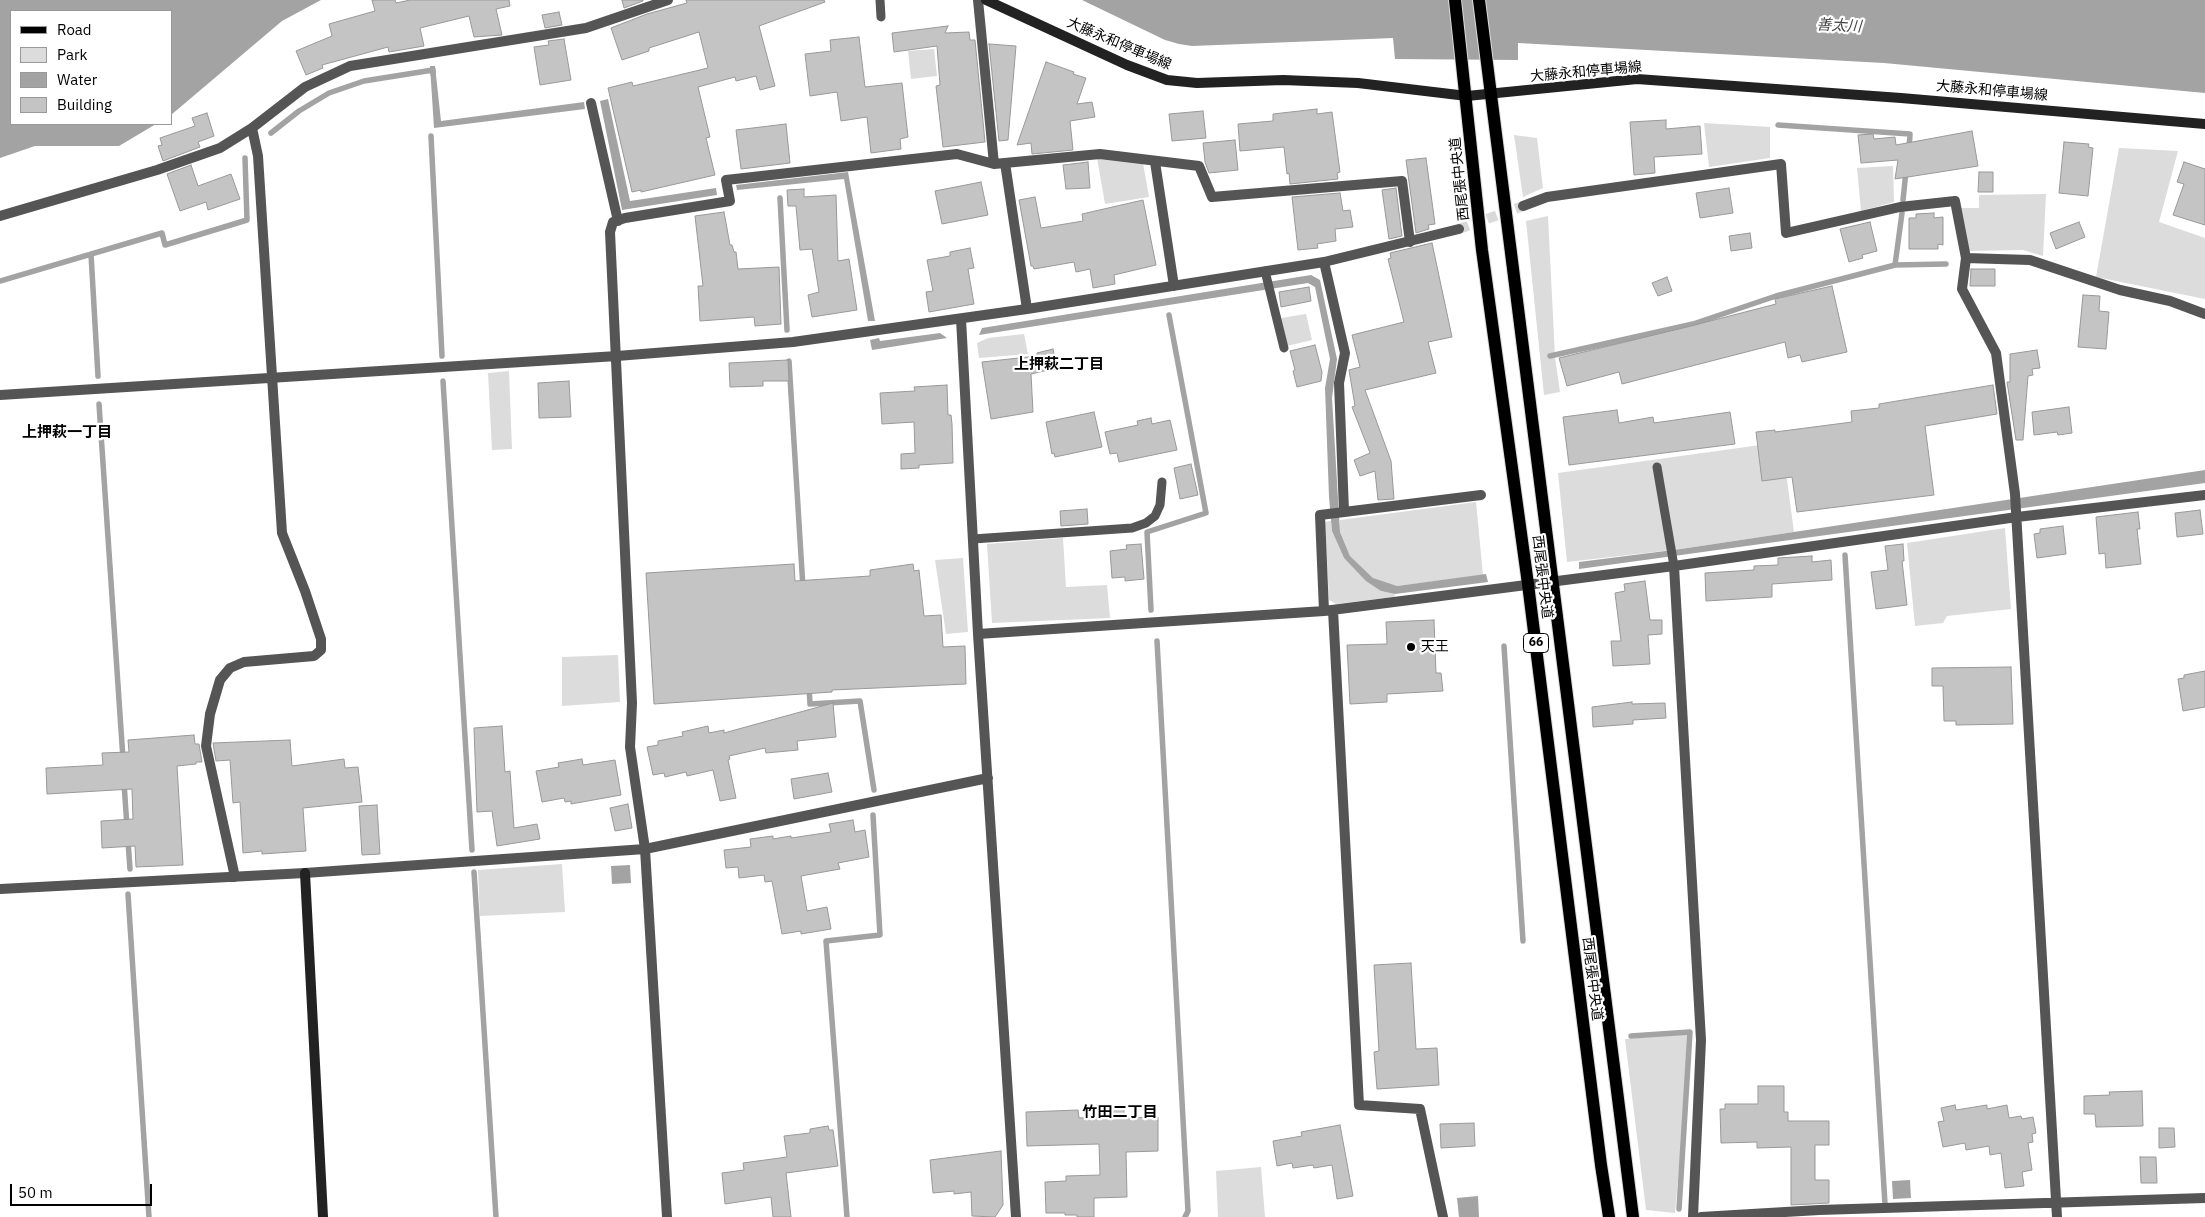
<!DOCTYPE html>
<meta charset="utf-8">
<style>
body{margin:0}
#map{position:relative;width:2205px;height:1217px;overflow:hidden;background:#fff;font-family:"IBM Plex Sans",sans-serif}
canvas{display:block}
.legend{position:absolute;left:10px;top:10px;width:162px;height:115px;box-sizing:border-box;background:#fff;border:1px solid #999;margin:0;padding:6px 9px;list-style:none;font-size:15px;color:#000}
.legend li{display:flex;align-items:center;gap:10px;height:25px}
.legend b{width:25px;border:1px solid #999}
.scale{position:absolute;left:10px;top:1184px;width:142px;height:22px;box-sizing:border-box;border:2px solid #000;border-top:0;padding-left:6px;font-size:15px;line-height:18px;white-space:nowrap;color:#000;-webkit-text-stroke:4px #fff;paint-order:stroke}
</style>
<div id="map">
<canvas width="2205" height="1217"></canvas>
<ul class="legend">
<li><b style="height:6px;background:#000"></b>Road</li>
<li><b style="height:14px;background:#dcdcdc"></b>Park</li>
<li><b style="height:14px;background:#a3a3a3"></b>Water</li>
<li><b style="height:14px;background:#c4c4c4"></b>Building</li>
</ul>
<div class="scale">50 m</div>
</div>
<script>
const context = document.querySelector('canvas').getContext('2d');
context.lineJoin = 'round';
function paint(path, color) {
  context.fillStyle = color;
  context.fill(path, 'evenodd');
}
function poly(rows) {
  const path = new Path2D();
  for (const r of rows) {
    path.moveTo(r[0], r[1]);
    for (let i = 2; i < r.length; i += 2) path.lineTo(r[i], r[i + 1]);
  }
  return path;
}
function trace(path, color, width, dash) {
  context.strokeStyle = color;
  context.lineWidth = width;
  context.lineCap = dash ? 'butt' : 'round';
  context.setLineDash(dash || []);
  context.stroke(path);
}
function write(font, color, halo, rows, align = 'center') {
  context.font = font + ' "IBM Plex Sans","Noto Sans JP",sans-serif';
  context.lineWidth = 4.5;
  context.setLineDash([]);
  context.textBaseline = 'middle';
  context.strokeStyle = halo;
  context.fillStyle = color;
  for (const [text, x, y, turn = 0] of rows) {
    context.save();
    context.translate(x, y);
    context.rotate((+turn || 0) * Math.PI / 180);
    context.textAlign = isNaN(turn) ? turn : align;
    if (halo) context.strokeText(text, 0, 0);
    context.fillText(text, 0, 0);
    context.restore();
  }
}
const green = poly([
 [934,49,937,76,911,79,908,51],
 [1704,123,1770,127,1770,158,1709,167],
 [1514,135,1537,138,1543,188,1523,197],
 [2119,148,2178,151,2159,222,2205,238,2205,299,2096,277],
 [1097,158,1143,163,1149,197,1105,204],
 [1893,166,1894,202,1861,211,1857,168],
 [2046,194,2043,256,2023,250,1967,251,1961,208,1979,208,1979,195],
 [1548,216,1555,357,1560,392,1544,395,1526,221],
 [1306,314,1312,340,1287,346,1281,318],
 [1024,334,1028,354,979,358,977,343,988,338],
 [509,371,512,449,492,450,488,373],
 [1782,442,1794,532,1681,549,1567,562,1558,473],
 [1476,502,1483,575,1397,586,1386,584,1373,578,1350,556,1340,532,1340,520],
 [1331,521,1332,531,1344,558,1381,591,1395,594,1394,597,1336,604,1329,600,1325,522],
 [2005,528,2011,609,1947,616,1943,623,1915,626,1907,543],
 [1063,538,1066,587,1107,585,1110,618,992,623,987,544],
 [963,558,968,632,946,634,935,560],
 [618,655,620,702,562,706,562,657],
 [562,864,565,912,480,916,478,870],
 [1691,1034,1675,1213,1646,1210,1625,1039],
 [1261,1167,1265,1217,1218,1217,1216,1171]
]);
const water = poly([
 [0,0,321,0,282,21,171,115,171,11,11,11,11,124,156,124,119,146,35,146,0,158],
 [1082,0,2205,0,2205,93,1884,63,1518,43,1518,60,1395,59,1393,38,1192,46,1179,44,1165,40],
 [430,66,435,66,441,121,584,102,585,109,434,128],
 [608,99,630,201,716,188,717,195,622,210,600,101],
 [848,172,875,321,868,321,844,179,737,190,736,185],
 [1311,275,1320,280,1337,359,1332,398,1340,532,1350,556,1373,578,1397,586,1486,574,1488,582,1395,594,1381,591,1366,581,1344,558,1332,531,1329,497,1325,388,1330,359,1315,287,1308,283,979,335,982,328],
 [940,333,947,338,872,350,870,340,879,338,880,341],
 [2205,470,2205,483,1579,569,1579,562,1681,549],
 [630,865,631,883,612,884,611,866],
 [1910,1180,1911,1198,1893,1199,1892,1181],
 [1478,1196,1479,1217,1459,1217,1457,1198]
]);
const stream = poly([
 [1778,125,1910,134,1909,149],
 [271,133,299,111,329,93,364,81,433,70,433,74],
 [431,136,442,356],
 [780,198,787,330],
 [1903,200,1906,171],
 [91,254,98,376],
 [1895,265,1902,213],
 [0,281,162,233,165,245,247,220,245,158],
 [1550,356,1693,324,1776,296,1895,265,1946,264],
 [789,361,803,588],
 [443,381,472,850],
 [99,404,123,759],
 [1845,555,1885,1204],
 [1151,610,1147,532,1206,513,1169,315],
 [1157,641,1188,1211,1185,1217],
 [1504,646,1523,941],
 [809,687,810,704,860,701,874,790],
 [124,783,127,827],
 [128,841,130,869],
 [474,872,496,1217],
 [128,894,149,1217],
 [1631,1036,1690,1032,1679,1209],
 [847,1217,826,941,880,935,873,815]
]);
const building = poly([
 [372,0,395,0,396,3,410,0,509,0,510,6,496,9,502,35,474,37,469,16,420,28,424,46,389,52,388,47,322,65,323,68,306,75,296,51,332,36,329,24,375,11,372,0],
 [622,0,643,0,643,1,624,8,622,0],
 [686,0,824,0,825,2,759,26,775,86,760,90,756,76,736,81,735,77,698,87,710,137,706,138,715,175,641,192,641,190,632,192,608,88,632,82,633,86,708,68,699,32,649,48,649,51,622,60,611,28,647,14,687,3,686,0],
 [559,12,562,25,545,28,542,15,559,12],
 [948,26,945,33,969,32,970,40,975,40,985,142,943,147,936,86,940,85,937,46,894,52,892,33,948,26],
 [859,37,865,87,902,83,908,137,900,139,901,149,871,153,867,117,841,121,837,92,810,96,805,54,831,51,830,40,859,37],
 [564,39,571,80,540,85,534,47,549,45,548,41,564,39],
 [989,44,1016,46,1008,140,999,141,989,44],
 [1046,62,1074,72,1073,74,1086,78,1077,104,1092,102,1095,117,1070,121,1073,150,1032,154,1031,143,1017,145,1046,62],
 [1317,109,1317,114,1332,112,1340,172,1337,173,1338,179,1290,184,1289,173,1287,174,1284,147,1240,151,1238,124,1273,121,1273,114,1317,109],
 [1203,111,1206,138,1172,141,1169,114,1203,111],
 [207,113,214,136,198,142,200,147,163,161,158,146,162,145,160,138,195,126,192,118,207,113],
 [1666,120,1666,129,1700,126,1702,154,1654,157,1655,173,1634,175,1630,122,1666,120],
 [786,124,790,163,741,169,736,130,786,124],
 [1972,131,1978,166,1895,179,1898,160,1861,163,1858,135,1873,134,1874,139,1895,137,1896,145,1972,131],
 [1235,140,1238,170,1209,173,1205,162,1203,143,1235,140],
 [2064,142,2089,144,2088,147,2093,148,2088,196,2059,193,2064,142],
 [1426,158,1435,224,1428,225,1429,229,1416,233,1406,160,1426,158],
 [1088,162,1090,188,1066,189,1063,165,1088,162],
 [2184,162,2205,169,2205,225,2173,215,2184,184,2177,182,2184,162],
 [191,165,198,186,231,174,240,199,208,210,206,202,180,211,167,174,191,165],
 [1979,172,1993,172,1993,192,1978,192,1979,172],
 [981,182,988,215,942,224,935,191,981,182],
 [1396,188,1402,236,1389,239,1382,190,1396,188],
 [1729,188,1733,213,1700,218,1696,193,1729,188],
 [804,189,804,197,836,195,838,261,849,259,857,310,812,317,808,295,819,292,812,249,800,250,796,206,788,206,787,190,804,189],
 [1340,193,1343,211,1350,210,1353,227,1335,229,1336,241,1317,244,1318,248,1298,250,1292,197,1340,193],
 [1035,197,1041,228,1083,221,1082,214,1143,200,1156,265,1114,275,1115,284,1093,288,1090,269,1076,272,1074,262,1034,269,1033,266,1031,266,1019,200,1035,197],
 [724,212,730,245,732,245,734,252,736,252,738,269,779,267,781,324,755,326,754,317,700,321,698,286,703,286,695,216,724,212],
 [1934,213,1934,218,1943,217,1943,245,1938,244,1938,249,1909,249,1909,218,1916,218,1916,214,1934,213],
 [1870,222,1877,251,1862,255,1863,258,1849,262,1840,229,1870,222],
 [2079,222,2085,237,2056,249,2050,233,2079,222],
 [1750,233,1752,248,1731,251,1729,236,1750,233],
 [1432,243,1452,337,1428,342,1436,373,1365,390,1391,461,1394,499,1378,500,1375,471,1360,476,1354,460,1370,453,1352,407,1355,406,1349,370,1360,367,1352,335,1404,322,1388,259,1391,258,1390,253,1432,243],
 [970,248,974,268,968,269,974,304,929,312,926,292,933,291,927,260,950,256,950,252,970,248],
 [1971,269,1995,269,1995,286,1970,286,1971,269],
 [1667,277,1672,291,1658,296,1652,283,1667,277],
 [1832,286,1847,352,1802,362,1800,355,1788,358,1785,342,1622,384,1619,372,1567,386,1559,358,1691,326,1776,304,1775,299,1832,286],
 [1309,287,1311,301,1281,307,1279,292,1309,287],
 [2083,295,2100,296,2099,311,2109,312,2106,349,2078,347,2083,295],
 [1315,345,1322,372,1321,381,1297,387,1293,371,1295,370,1290,351,1315,345],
 [1053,349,1057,368,1031,374,1033,412,991,419,982,362,1037,356,1037,353,1053,349],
 [2037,350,2040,368,2032,369,2033,375,2028,376,2023,440,2016,440,2007,382,2010,382,2010,354,2037,350],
 [788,360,789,381,763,381,763,386,730,387,729,363,788,360],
 [569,381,571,417,539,418,538,383,569,381],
 [947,385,948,415,951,415,952,424,953,463,919,465,919,468,901,469,901,454,915,453,914,422,882,424,880,393,915,391,914,387,947,385],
 [1993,385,1997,414,1925,426,1934,495,1797,512,1792,477,1762,481,1756,432,1775,430,1775,432,1852,422,1851,411,1879,408,1879,404,1993,385],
 [2069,407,2072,433,2058,435,2057,432,2034,435,2032,412,2069,407],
 [1617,410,1619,423,1653,417,1654,423,1730,412,1735,444,1569,465,1563,417,1617,410],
 [1094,412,1102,447,1055,457,1054,453,1052,454,1046,422,1094,412],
 [1151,418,1152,424,1170,420,1177,450,1119,462,1117,453,1110,454,1105,432,1138,425,1137,421,1151,418],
 [1191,464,1198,495,1180,499,1174,468,1191,464],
 [1087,509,1088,524,1061,526,1060,511,1087,509],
 [2200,510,2203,534,2177,537,2175,513,2200,510],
 [2138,512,2140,529,2137,529,2141,564,2106,568,2105,553,2099,554,2096,517,2138,512],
 [2063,526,2066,554,2037,558,2034,534,2040,533,2040,529,2063,526],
 [1141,544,1144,579,1125,581,1125,577,1112,578,1110,551,1127,549,1126,545,1141,544],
 [1903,544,1904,561,1902,561,1907,605,1876,609,1871,572,1888,570,1885,546,1903,544],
 [1812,556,1812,562,1831,560,1832,580,1772,584,1772,597,1706,601,1705,573,1754,570,1754,566,1778,565,1778,558,1812,556],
 [794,564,795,581,870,576,870,570,913,564,914,571,919,570,924,616,941,615,943,647,965,646,966,684,832,690,832,692,654,704,646,573,794,564],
 [1645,581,1650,620,1662,620,1662,634,1648,635,1650,664,1613,666,1611,641,1621,641,1615,593,1625,591,1624,584,1645,581],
 [1434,620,1436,673,1441,673,1443,691,1387,694,1387,702,1350,704,1347,645,1387,644,1386,622,1434,620],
 [2011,667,2013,724,1956,725,1956,721,1944,721,1943,686,1932,686,1932,668,2011,667],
 [2205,671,2205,707,2183,711,2178,679,2184,678,2184,675,2205,671],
 [1632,702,1632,704,1665,703,1666,718,1633,720,1633,724,1593,727,1592,707,1632,702],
 [833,703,836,737,797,741,798,750,766,753,765,748,729,756,730,759,728,760,736,798,720,801,713,770,687,776,686,772,665,777,664,773,653,775,647,747,658,745,658,741,683,736,682,732,708,726,709,733,724,730,724,733,833,703],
 [502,726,505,772,510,771,514,828,537,824,540,839,497,846,492,811,477,812,474,728,502,726],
 [194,735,195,744,199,744,202,762,196,762,196,764,177,766,183,865,136,867,135,846,102,848,101,821,133,819,132,789,47,794,46,768,103,765,102,753,129,752,128,740,194,735],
 [290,740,292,766,344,759,345,768,358,767,362,802,303,808,306,851,262,854,262,851,243,853,240,802,233,803,230,760,216,761,213,743,290,740],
 [582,759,583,765,615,760,621,795,571,804,571,801,565,802,564,798,542,802,536,771,559,767,558,763,582,759],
 [828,773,832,792,794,799,791,779,828,773],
 [628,804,632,828,615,831,610,808,628,804],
 [377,805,380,854,362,855,359,806,377,805],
 [853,820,855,832,865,830,869,857,838,863,840,869,801,876,807,911,827,907,831,929,801,934,801,931,782,934,772,881,765,882,764,875,739,878,738,867,726,868,724,850,751,847,750,839,773,836,773,839,791,836,791,838,831,832,829,824,853,820],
 [1411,963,1416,1049,1437,1048,1439,1085,1377,1089,1374,1052,1379,1051,1374,965,1411,963],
 [1758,1086,1784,1086,1784,1112,1788,1112,1788,1121,1829,1121,1829,1145,1815,1145,1815,1180,1829,1180,1829,1203,1791,1205,1791,1147,1757,1148,1757,1142,1721,1143,1720,1109,1725,1109,1725,1104,1758,1104,1758,1086],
 [2142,1091,2143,1126,2096,1127,2095,1114,2084,1114,2084,1096,2110,1095,2109,1092,2142,1091],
 [1108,1105,1124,1105,1124,1118,1158,1117,1158,1151,1126,1152,1127,1197,1094,1198,1094,1217,1077,1217,1077,1215,1065,1215,1065,1213,1046,1213,1045,1182,1066,1181,1066,1176,1100,1175,1099,1144,1027,1146,1026,1112,1078,1110,1079,1118,1109,1117,1108,1105],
 [1955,1105,1956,1110,1987,1105,1987,1109,2007,1105,2009,1118,2021,1116,2022,1119,2033,1117,2036,1133,2032,1134,2033,1142,2028,1143,2032,1170,2022,1172,2024,1186,2005,1188,2001,1153,1990,1155,1989,1146,1966,1150,1965,1143,1943,1147,1938,1122,1944,1121,1941,1108,1955,1105],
 [1474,1123,1475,1146,1441,1148,1440,1124,1474,1123],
 [1340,1125,1353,1196,1337,1199,1332,1165,1314,1168,1313,1165,1293,1168,1292,1163,1277,1166,1273,1141,1302,1136,1301,1132,1340,1125],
 [828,1126,829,1130,833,1130,838,1166,786,1173,791,1217,773,1217,771,1197,725,1204,722,1173,744,1170,743,1163,787,1157,784,1136,810,1133,810,1129,828,1126],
 [2159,1128,2174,1128,2175,1147,2159,1148,2159,1128],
 [1001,1151,1003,1205,995,1217,972,1216,971,1192,954,1194,954,1191,933,1193,930,1160,1001,1151],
 [2140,1157,2156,1157,2157,1183,2141,1183,2140,1157]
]);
const streetTunnel = poly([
 [1459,229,1523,206]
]);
const lane = poly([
 [880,0,881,17],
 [1265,271,1284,348],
 [1657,467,1674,566],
 [973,539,1132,528,1146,523,1155,516,1160,505,1162,482]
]);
const street = poly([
 [978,0,994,164],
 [591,103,618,221],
 [1155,162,1174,286],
 [1005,163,1027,309],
 [1523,206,1547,197,1781,164,1786,233,1900,207,1955,201,1966,258,1962,289,1996,353,2015,494,2057,1217],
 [0,216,157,170,220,148,252,128],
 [1966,258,2030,260,2120,290,2170,301,2205,314],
 [1324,262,1345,353,1339,383,1344,511],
 [961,319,978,634,1016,1217],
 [0,395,617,356,793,342,1027,309,1324,262,1459,229],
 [1674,566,1701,1040,1693,1217],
 [1333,610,1359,1105,1420,1109,1443,1217],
 [1324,611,1320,515,1481,495],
 [978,634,1324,611,1674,566,2017,517,2205,495],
 [235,877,206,746,210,714,220,680,230,668,244,662,314,656,321,650,321,639,305,591,282,533,258,156,252,128,305,87,350,66,586,28,668,0],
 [0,889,305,873,645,849,988,778],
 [667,1217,645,849,630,747,632,703,610,232,613,222,625,218,730,201,726,180,957,154,994,164,1100,154,1199,166,1212,197,1402,181,1410,242],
 [1701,1217,1819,1210,2205,1198]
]);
const secondary = poly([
 [986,0,1127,65,1167,80,1197,83,1283,80,1358,83,1467,96,1637,79,1901,98,2205,124],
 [305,873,323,1217]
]);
const primary = poly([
 [1455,0,1482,250,1528,584,1601,1165,1609,1217],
 [1479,0,1633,1217]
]);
const markers = [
 [1411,647,5,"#000"]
];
const shields = [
 [1536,643,25]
];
const shieldNames = [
 ["66",1536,643]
];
const streetNames = [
 ["大藤永和停車場線",1119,44,23],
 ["大藤永和停車場線",1586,72,-5],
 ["大藤永和停車場線",1992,91,5],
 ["西尾張中央道",1460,179,-96],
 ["西尾張中央道",1542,577,83],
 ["西尾張中央道",1592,979,83]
];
const poiNames = [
 ["天王",1421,647]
];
const waterNames = [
 ["善太川",1839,26,3]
];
const neighbourhoodNames = [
 ["上押萩二丁目",1059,365],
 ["上押萩一丁目",67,433],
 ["竹田二丁目",1120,1113]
];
paint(green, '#dcdcdc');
paint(water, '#a3a3a3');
trace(stream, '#a3a3a3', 5.5);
paint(building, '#c4c4c4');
trace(building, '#999', 1);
trace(streetTunnel, '#d9d9d9', 10, [10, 5]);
trace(primary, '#dbdbdb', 14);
trace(lane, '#555', 9);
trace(street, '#555', 10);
trace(secondary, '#222', 10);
trace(primary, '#000', 12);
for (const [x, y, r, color] of markers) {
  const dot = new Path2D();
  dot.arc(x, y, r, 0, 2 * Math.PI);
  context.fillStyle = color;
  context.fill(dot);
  trace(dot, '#fff', 2);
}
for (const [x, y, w] of shields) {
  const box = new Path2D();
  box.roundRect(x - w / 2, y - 9.5, w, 19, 4);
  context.fillStyle = '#fff';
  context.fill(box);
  trace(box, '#000', 1);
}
write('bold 12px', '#000', null, shieldNames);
write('14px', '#000', '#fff', streetNames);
write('14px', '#000', '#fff', poiNames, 'left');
write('italic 15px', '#444', '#fff', waterNames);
write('bold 15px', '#000', '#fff', neighbourhoodNames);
</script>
